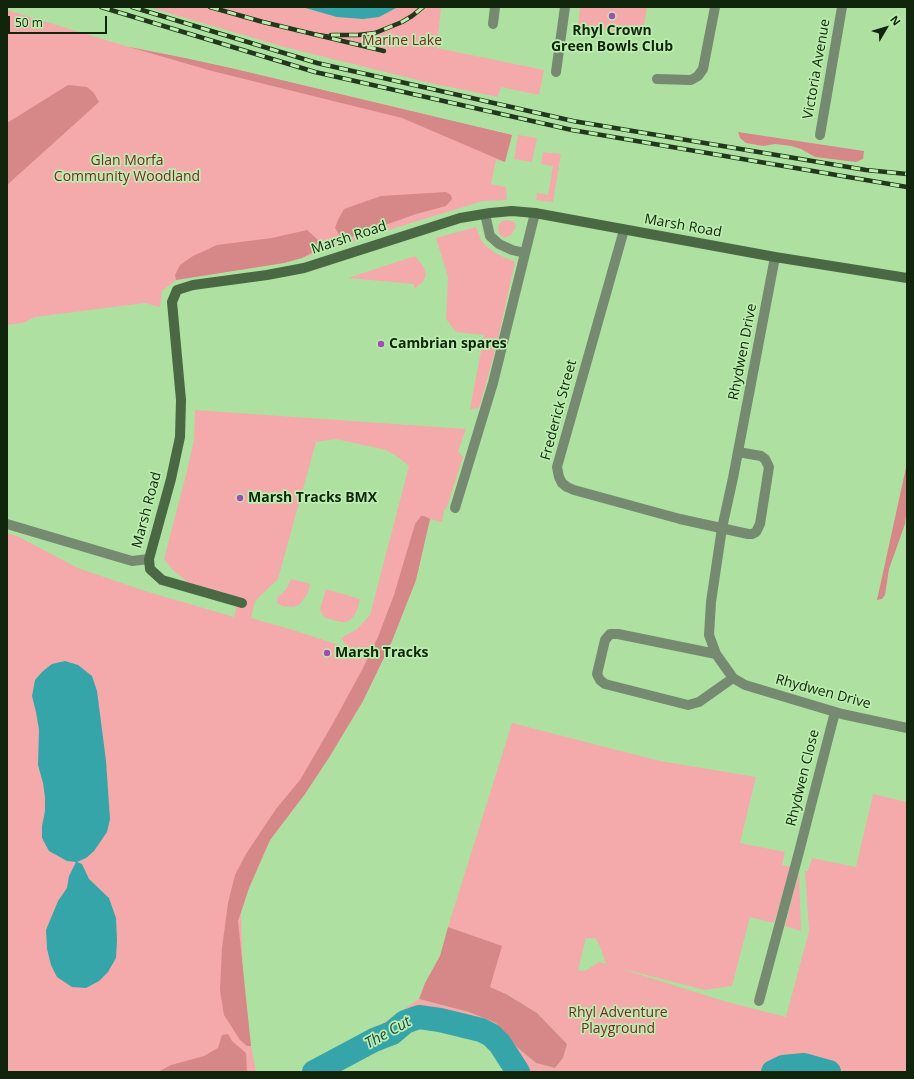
<!DOCTYPE html>
<style>
body{margin:0}
#map{position:relative;width:914px;height:1079px;overflow:hidden;background:#aee1a1;font-family:"Open Sans",sans-serif}
canvas{display:block}
.frame{position:absolute;inset:0;border:8px solid #11240c;pointer-events:none}
.north{position:absolute;left:866px;top:8px;width:40px;height:40px;-webkit-text-stroke:3px #bbeeae;paint-order:stroke;rotate:52deg;font-size:11px;font-weight:700;line-height:16px;text-align:center;color:#11240c}
.north::after{content:'';display:block;margin:auto;width:14px;height:18px;background:#11240c;clip-path:polygon(50% 0,100% 100%,50% 72%,0 100%)}
.scale{position:absolute;left:8px;top:16px;width:99px;height:18px;box-sizing:border-box;border:2px solid #11240c;border-top:0;padding-left:5px;font-size:12px;line-height:14px;white-space:nowrap;color:#11240c;-webkit-text-stroke:3px #bbeeae;paint-order:stroke}
</style>
<div id="map">
<canvas width="914" height="1079"></canvas>
<div class="frame"></div>
<div class="north">N</div>
<div class="scale">50 m</div>
</div>
<script>
const context = document.querySelector('canvas').getContext('2d');
context.lineJoin = 'round';
function paint(path, color) {
  context.fillStyle = color;
  context.fill(path, 'evenodd');
}
function poly(rows) {
  const path = new Path2D();
  for (const r of rows) {
    path.moveTo(r[0], r[1]);
    for (let i = 2; i < r.length; i += 2) path.lineTo(r[i], r[i + 1]);
  }
  return path;
}
function trace(path, color, width, dash) {
  context.strokeStyle = color;
  context.lineWidth = width;
  context.lineCap = dash ? 'butt' : 'round';
  context.setLineDash(dash || []);
  context.stroke(path);
}
function write(font, color, halo, rows, align = 'center') {
  context.font = font + ' "Open Sans",sans-serif';
  context.lineWidth = 3.5;
  context.setLineDash([]);
  context.textBaseline = 'middle';
  context.strokeStyle = halo;
  context.fillStyle = color;
  for (const [text, x, y, turn = 0] of rows) {
    context.save();
    context.translate(x, y);
    context.rotate((+turn || 0) * Math.PI / 180);
    context.textAlign = isNaN(turn) ? turn : align;
    if (halo) context.strokeText(text, 0, 0);
    context.fillText(text, 0, 0);
    context.restore();
  }
}
const green = poly([
 [148,7,441,7,437,48,544,70,539,95,501,87,498,97,430,83,284,47],
 [580,7,647,7,642,36,578,26],
 [7,10,129,47,185,58,235,69,512,135,505,162,496,160,491,184,506,187,507,200,483,201,398,227,302,258,284,263,176,280,162,291,160,307,145,303,35,317,23,323,7,325],
 [518,135,537,138,532,162,514,159],
 [543,152,561,154,553,202,536,200,537,193,548,195,553,166,541,164],
 [507,220,514,222,516,227,511,235,504,238,499,234,498,226,502,221],
 [476,227,481,240,487,247,497,254,515,262,496,348,479,408,470,409,484,335,456,332,446,319,448,277,436,238],
 [415,256,424,267,426,275,423,282,414,289,414,284,348,278],
 [195,410,466,429,458,451,463,457,447,507,444,510,442,522,430,519,416,580,392,641,363,701,330,756,305,794,270,840,249,888,241,913,243,976,251,1046,256,1072,7,1072,7,533,17,536,78,568,145,591,234,617,239,597,187,582,172,569,164,559,186,475,194,440],
 [336,439,386,450,398,457,409,466,370,615,357,629,341,638,348,648,293,630,251,618,255,601,278,579,316,442],
 [291,579,310,584,308,593,300,604,294,607,282,606,277,603,277,598,287,588],
 [326,589,360,599,357,610,354,616,350,620,346,622,341,622,326,618,323,616,320,610,321,606],
 [512,723,660,761,756,777,740,843,785,852,782,865,791,867,774,923,750,917,732,986,705,990,619,968,727,1002,786,1017,809,931,805,871,808,871,812,858,856,867,873,794,907,802,907,1072,846,1072,825,1063,806,1061,783,1063,767,1069,763,1072,526,1072,503,1039,489,1028,426,1012,408,1016,386,1031,382,1024,419,999,469,1012,496,1023,518,1048,536,1063,555,1068,563,1058,567,1044,537,1013,506,994,490,987,501,946,448,927],
 [586,938,595,938,599,944,606,964,599,962,585,971,578,970],
 [799,872,801,931,785,926]
]);
const forest = poly([
 [129,47,185,58,235,69,512,135,505,162,402,118,212,71],
 [68,85,87,87,94,93,99,102,7,185,7,123],
 [738,132,864,151,863,159,856,162,815,157,801,149,791,146,775,144,763,146,746,143,740,138],
 [446,192,451,195,452,199,446,206,416,214,343,240,335,228,338,220,344,209,381,196],
 [307,230,319,241,320,245,317,250,302,258,284,263,176,280,175,275,180,265,193,256,217,245,272,238],
 [907,463,907,507,905,524,889,569,885,595,882,599,877,600],
 [421,516,424,516,430,519,416,580,392,641,363,701,330,756,305,794,270,840,249,888,238,921,251,1046,247,1046,240,1040,224,1015,220,990,222,948,228,903,235,875,246,854,276,809,300,780,332,725,362,670,378,637,394,595,415,524],
 [448,927,502,946,490,987,506,994,537,1013,567,1044,563,1058,555,1068,536,1063,518,1048,496,1023,469,1012,419,999,425,983,440,956],
 [228,1034,232,1041,246,1053,247,1072,158,1072,171,1065,204,1056,218,1048,222,1035]
]);
const water = poly([
 [302,7,398,7,379,17,363,19,337,17],
 [65,661,78,665,92,676,97,691,106,761,110,819,107,832,94,851,86,858,77,862,82,864,89,879,109,898,116,918,117,940,116,958,108,972,99,981,86,988,72,987,57,977,51,965,47,949,46,930,58,901,67,888,69,876,76,862,67,861,49,851,42,838,42,826,45,811,45,797,43,783,38,765,39,730,36,712,32,696,35,680,43,671,52,664],
 [372,1038,376,1043,322,1072,308,1072]
]);
const river = poly([
 [314,1072,374,1040,392,1033,405,1022,419,1017,440,1020,481,1030,491,1035,500,1044,518,1072],
 [773,1072,783,1067,804,1065,829,1072]
]);
const street = poly([
 [493,24,495,7],
 [556,72,565,7],
 [657,79,691,80,698,76,703,69,715,7],
 [820,135,842,7],
 [485,214,490,236,499,244,512,250,525,253],
 [624,230,557,467,559,477,562,483,567,487,574,490,680,519,748,534,752,534,756,532,760,524,769,467,765,459,761,456,738,452],
 [775,257,733,478,722,528,711,602,709,635,716,654,733,678,745,685,842,714,907,728],
 [455,508,493,383,535,213],
 [7,524,132,561,149,559],
 [716,654,618,634,610,634,605,640,597,674,600,680,605,684,688,705,699,702,733,678],
 [759,1001,799,852,835,712]
]);
const secondary = poly([
 [242,603,162,580,150,569,149,559,171,479,180,437,181,400,172,302,177,290,193,285,267,275,304,268,460,218,490,213,512,211,535,213,775,257,907,278]
]);
const tram = poly([
 [210,7,296,30,330,35,358,35,375,33,390,28,412,16,423,7]
]);
const rail = poly([
 [101,7,315,72,572,130,907,187],
 [132,7,317,63,573,121,866,170,907,174],
 [210,7,263,22,384,51],
 [331,35,358,35,375,33,402,22,412,16,423,7]
]);
const markers = [
 [612,16,4,"#a34bb8"],
 [381,344,4,"#a34bb8"],
 [240,498,4,"#a34bb8"],
 [327,653,4,"#a34bb8"]
];
const poiNames = [
 ["Rhyl Crown",612,31,"center"],
 ["Green Bowls Club",612,47,"center"],
 ["Cambrian spares",389,344],
 ["Marsh Tracks BMX",248,498],
 ["Marsh Tracks",335,653]
];
const parkNames = [
 ["Marine Lake",402,41],
 ["Glan Morfa",127,161],
 ["Community Woodland",127,177],
 ["Rhyl Adventure",618,1013],
 ["Playground",618,1029]
];
const streetNames = [
 ["Victoria Avenue",817,69,-80],
 ["Marsh Road",683,226,10],
 ["Marsh Road",349,238,-18],
 ["Rhydwen Drive",743,352,-79],
 ["Frederick Street",559,410,-75],
 ["Marsh Road",147,510,-75],
 ["Rhydwen Drive",823,692,15],
 ["Rhydwen Close",803,778,-76]
];
const waterNames = [
 ["The Cut",388,1033,-29]
];
paint(green, '#f4aaaa');
paint(forest, '#d68788');
paint(water, '#36a5a9');
trace(river, '#36a5a9', 24);
trace(street, '#768a71', 10);
trace(secondary, '#4b6844', 10);
trace(tram, '#22381c', 1);
trace(rail, '#22381c', 4.5);
trace(rail, '#bbeeae', 3, [9]);
for (const [x, y, r, color] of markers) {
  const dot = new Path2D();
  dot.arc(x, y, r, 0, 2 * Math.PI);
  context.fillStyle = color;
  context.fill(dot);
  trace(dot, '#bbeeae', 1.5);
}
write('bold 14px', '#11240c', '#bbeeae', poiNames, 'left');
write('14px', '#82242d', '#bbeeae', parkNames);
write('14px', '#11240c', '#bbeeae', streetNames);
write('italic 15px', '#1a494b', '#bbeeae', waterNames);
</script>
